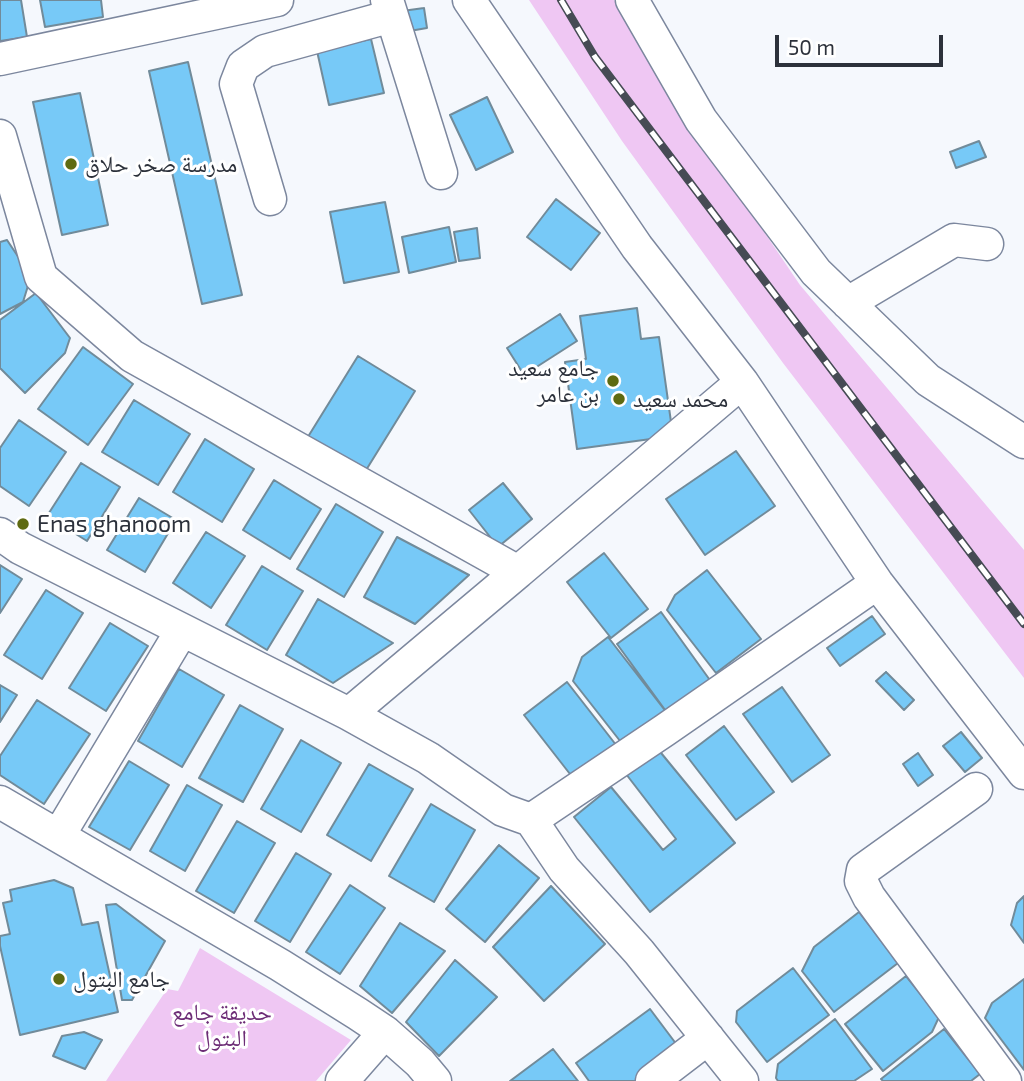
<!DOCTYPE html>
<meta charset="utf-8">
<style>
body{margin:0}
#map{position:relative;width:1024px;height:1081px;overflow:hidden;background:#f5f8fd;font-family:"Exo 2",sans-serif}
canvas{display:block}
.scale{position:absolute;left:775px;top:35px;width:168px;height:32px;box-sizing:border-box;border:4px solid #2c313b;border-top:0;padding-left:9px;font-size:21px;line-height:24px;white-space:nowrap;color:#2c313b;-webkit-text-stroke:5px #fff;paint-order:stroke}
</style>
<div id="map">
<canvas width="1024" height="1081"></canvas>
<div class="scale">50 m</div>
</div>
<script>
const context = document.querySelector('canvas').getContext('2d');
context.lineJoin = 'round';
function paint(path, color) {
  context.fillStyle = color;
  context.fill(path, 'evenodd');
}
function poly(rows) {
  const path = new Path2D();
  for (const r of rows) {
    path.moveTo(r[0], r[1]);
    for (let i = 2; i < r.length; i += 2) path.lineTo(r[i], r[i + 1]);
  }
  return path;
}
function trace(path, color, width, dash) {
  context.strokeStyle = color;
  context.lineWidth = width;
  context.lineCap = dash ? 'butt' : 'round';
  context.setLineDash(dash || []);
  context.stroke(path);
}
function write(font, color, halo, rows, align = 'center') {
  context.font = font + ' "Exo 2","Noto Naskh Arabic",sans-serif';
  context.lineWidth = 6;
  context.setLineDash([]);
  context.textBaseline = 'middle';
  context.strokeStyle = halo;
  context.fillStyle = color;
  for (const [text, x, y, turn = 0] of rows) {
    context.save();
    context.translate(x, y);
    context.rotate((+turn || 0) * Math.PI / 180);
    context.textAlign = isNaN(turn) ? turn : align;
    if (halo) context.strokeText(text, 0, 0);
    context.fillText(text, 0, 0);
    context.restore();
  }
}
const green = poly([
 [529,0,614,0,660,78,800,285,1024,550,1024,678,783,363,622,141],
 [200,948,351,1040,316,1081,106,1081,167,989,178,991]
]);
const building = poly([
 [0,0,21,0,27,37,0,41,0,0],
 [40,0,101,0,103,17,45,27,40,0],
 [424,8,427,28,398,33,395,12,424,8],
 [371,39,384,93,329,105,317,51,371,39],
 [188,62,242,295,202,304,149,71,188,62],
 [80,93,108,225,62,235,33,102,80,93],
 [487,97,513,152,476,170,450,115,487,97],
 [979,141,986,157,956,168,950,152,979,141],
 [556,199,600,233,571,270,527,237,556,199],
 [385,202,399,272,344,283,330,212,385,202],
 [449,227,456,262,409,273,402,237,449,227],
 [477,228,480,258,459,261,454,232,477,228],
 [7,240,31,276,23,302,0,314,0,242,7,240],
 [36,293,70,338,65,353,25,393,0,368,0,320,36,293],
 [637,308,641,339,659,337,673,436,577,449,565,362,586,359,580,316,637,308],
 [560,314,577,341,524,375,507,348,560,314],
 [83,347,133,384,88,445,38,409,83,347],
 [358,356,415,391,363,475,306,440,358,356],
 [134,400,190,434,158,485,102,452,134,400],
 [19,420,66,452,29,506,0,486,0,448,19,420],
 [205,439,254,469,222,522,173,492,205,439],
 [736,451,775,506,705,555,666,499,736,451],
 [81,463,120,487,87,541,47,516,81,463],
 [274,480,321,509,290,559,243,530,274,480],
 [503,483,532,519,498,547,469,510,503,483],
 [139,498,176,520,145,572,107,550,139,498],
 [336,504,383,532,344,597,297,569,336,504],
 [206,532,245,556,211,608,173,583,206,532],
 [397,537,469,575,415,624,364,597,397,537],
 [604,553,648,609,611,638,567,582,604,553],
 [0,565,22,579,0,613,0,565],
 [262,566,303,591,267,650,226,625,262,566],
 [707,570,761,639,716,673,667,610,675,595,707,570],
 [46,590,83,613,42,679,4,655,46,590],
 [318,599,393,643,333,683,286,655,318,599],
 [661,612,712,683,668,714,617,644,661,612],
 [872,616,885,634,840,666,827,648,872,616],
 [110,623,148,646,106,711,69,688,110,623],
 [608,637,667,713,624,746,573,681,582,657,608,637],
 [179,669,224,695,182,767,138,741,179,669],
 [886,672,914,700,904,710,876,681,886,672],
 [567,682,620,750,577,783,524,715,567,682],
 [0,685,17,695,0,722,0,685],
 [782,687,830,755,792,782,743,714,782,687],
 [37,700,90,734,44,804,0,775,0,756,37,700],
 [240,705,283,729,243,802,199,778,240,705],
 [724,726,774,792,736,820,686,755,724,726],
 [961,732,982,758,965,772,943,746,961,732],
 [301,740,341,763,301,832,261,809,301,740],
 [657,748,735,843,650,912,574,817,611,787,663,850,676,839,626,774,657,748],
 [918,753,933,775,918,786,903,764,918,753],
 [129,761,169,785,130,850,89,827,129,761],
 [369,764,413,789,371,861,327,835,369,764],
 [187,785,222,805,185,871,150,851,187,785],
 [431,804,475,830,434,902,389,876,431,804],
 [237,821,275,843,234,913,196,891,237,821],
 [499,845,539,878,485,942,446,909,499,845],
 [296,853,331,874,290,942,255,921,296,853],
 [54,880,73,888,82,925,98,922,118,1012,20,1035,0,946,0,936,10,934,3,903,12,901,10,890,54,880],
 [350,885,385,908,340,974,306,952,350,885],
 [551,886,605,944,544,1001,493,947,551,886],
 [1024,896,1024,943,1011,925,1017,903,1024,896],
 [116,904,165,941,132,1000,122,1000,106,905,116,904],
 [859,912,898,963,834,1012,802,971,814,947,859,912],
 [400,923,445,951,392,1013,360,986,400,923],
 [455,960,497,997,439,1056,406,1022,455,960],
 [793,968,829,1015,767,1062,736,1022,737,1011,793,968],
 [906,976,939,1017,932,1032,883,1071,845,1024,906,976],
 [1024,979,1024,1070,985,1018,992,1003,1024,979],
 [650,1009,680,1049,636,1081,589,1081,576,1063,650,1009],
 [835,1019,872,1069,854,1081,778,1081,776,1078,778,1064,835,1019],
 [944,1029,980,1074,971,1081,883,1081,881,1079,944,1029],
 [84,1032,102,1040,85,1069,53,1056,62,1036,84,1032],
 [553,1049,578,1081,510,1081,553,1049]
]);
const minor = poly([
 [387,0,441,173],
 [469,0,637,247,742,382,877,583,1024,773],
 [632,0,701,120,816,272,928,380,1024,442],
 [0,59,277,0],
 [0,136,41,277,132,356,518,572,349,714],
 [270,199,236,84,243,66,265,51,392,16],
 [848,303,954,240,987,244],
 [0,534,20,548,349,714,428,758,503,810,531,820,564,869,639,952,742,1081],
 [518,572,742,382],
 [976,789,863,870,861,881,869,897,1005,1081],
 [0,802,280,965,358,1014,385,1032,420,1063,435,1081],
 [531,820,665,730,877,583],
 [59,835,182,630],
 [342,1081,385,1032],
 [652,1081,708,1038]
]);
const rail = poly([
 [561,0,595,57,1024,624]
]);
const markers = [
 [71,164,7,"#5e6a11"],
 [613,381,7,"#5e6a11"],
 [619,399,7,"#5e6a11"],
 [23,524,7,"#5e6a11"],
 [59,979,7,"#5e6a11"]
];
const poiNames = [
 ["مدرسة صخر حلاق",85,164],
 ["جامع سعيد",599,368,"right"],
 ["بن عامر",599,394,"right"],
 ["محمد سعيد",633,399],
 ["Enas ghanoom",37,524],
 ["جامع البتول",73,979]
];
const parkNames = [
 ["حديقة جامع",222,1012],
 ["البتول",222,1038]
];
paint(green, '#efc7f3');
paint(building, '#77c9f7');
trace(building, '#718b9a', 2);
trace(minor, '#7c879e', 35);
trace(minor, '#fff', 32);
trace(rail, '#464b54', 8);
trace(rail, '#fff', 5, [16]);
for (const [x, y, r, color] of markers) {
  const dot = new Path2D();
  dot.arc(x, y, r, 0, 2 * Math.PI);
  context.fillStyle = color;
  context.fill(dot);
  trace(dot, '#fff', 2.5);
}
write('23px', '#2c313b', '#fff', poiNames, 'left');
write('23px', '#6d2d76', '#fff', parkNames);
</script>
